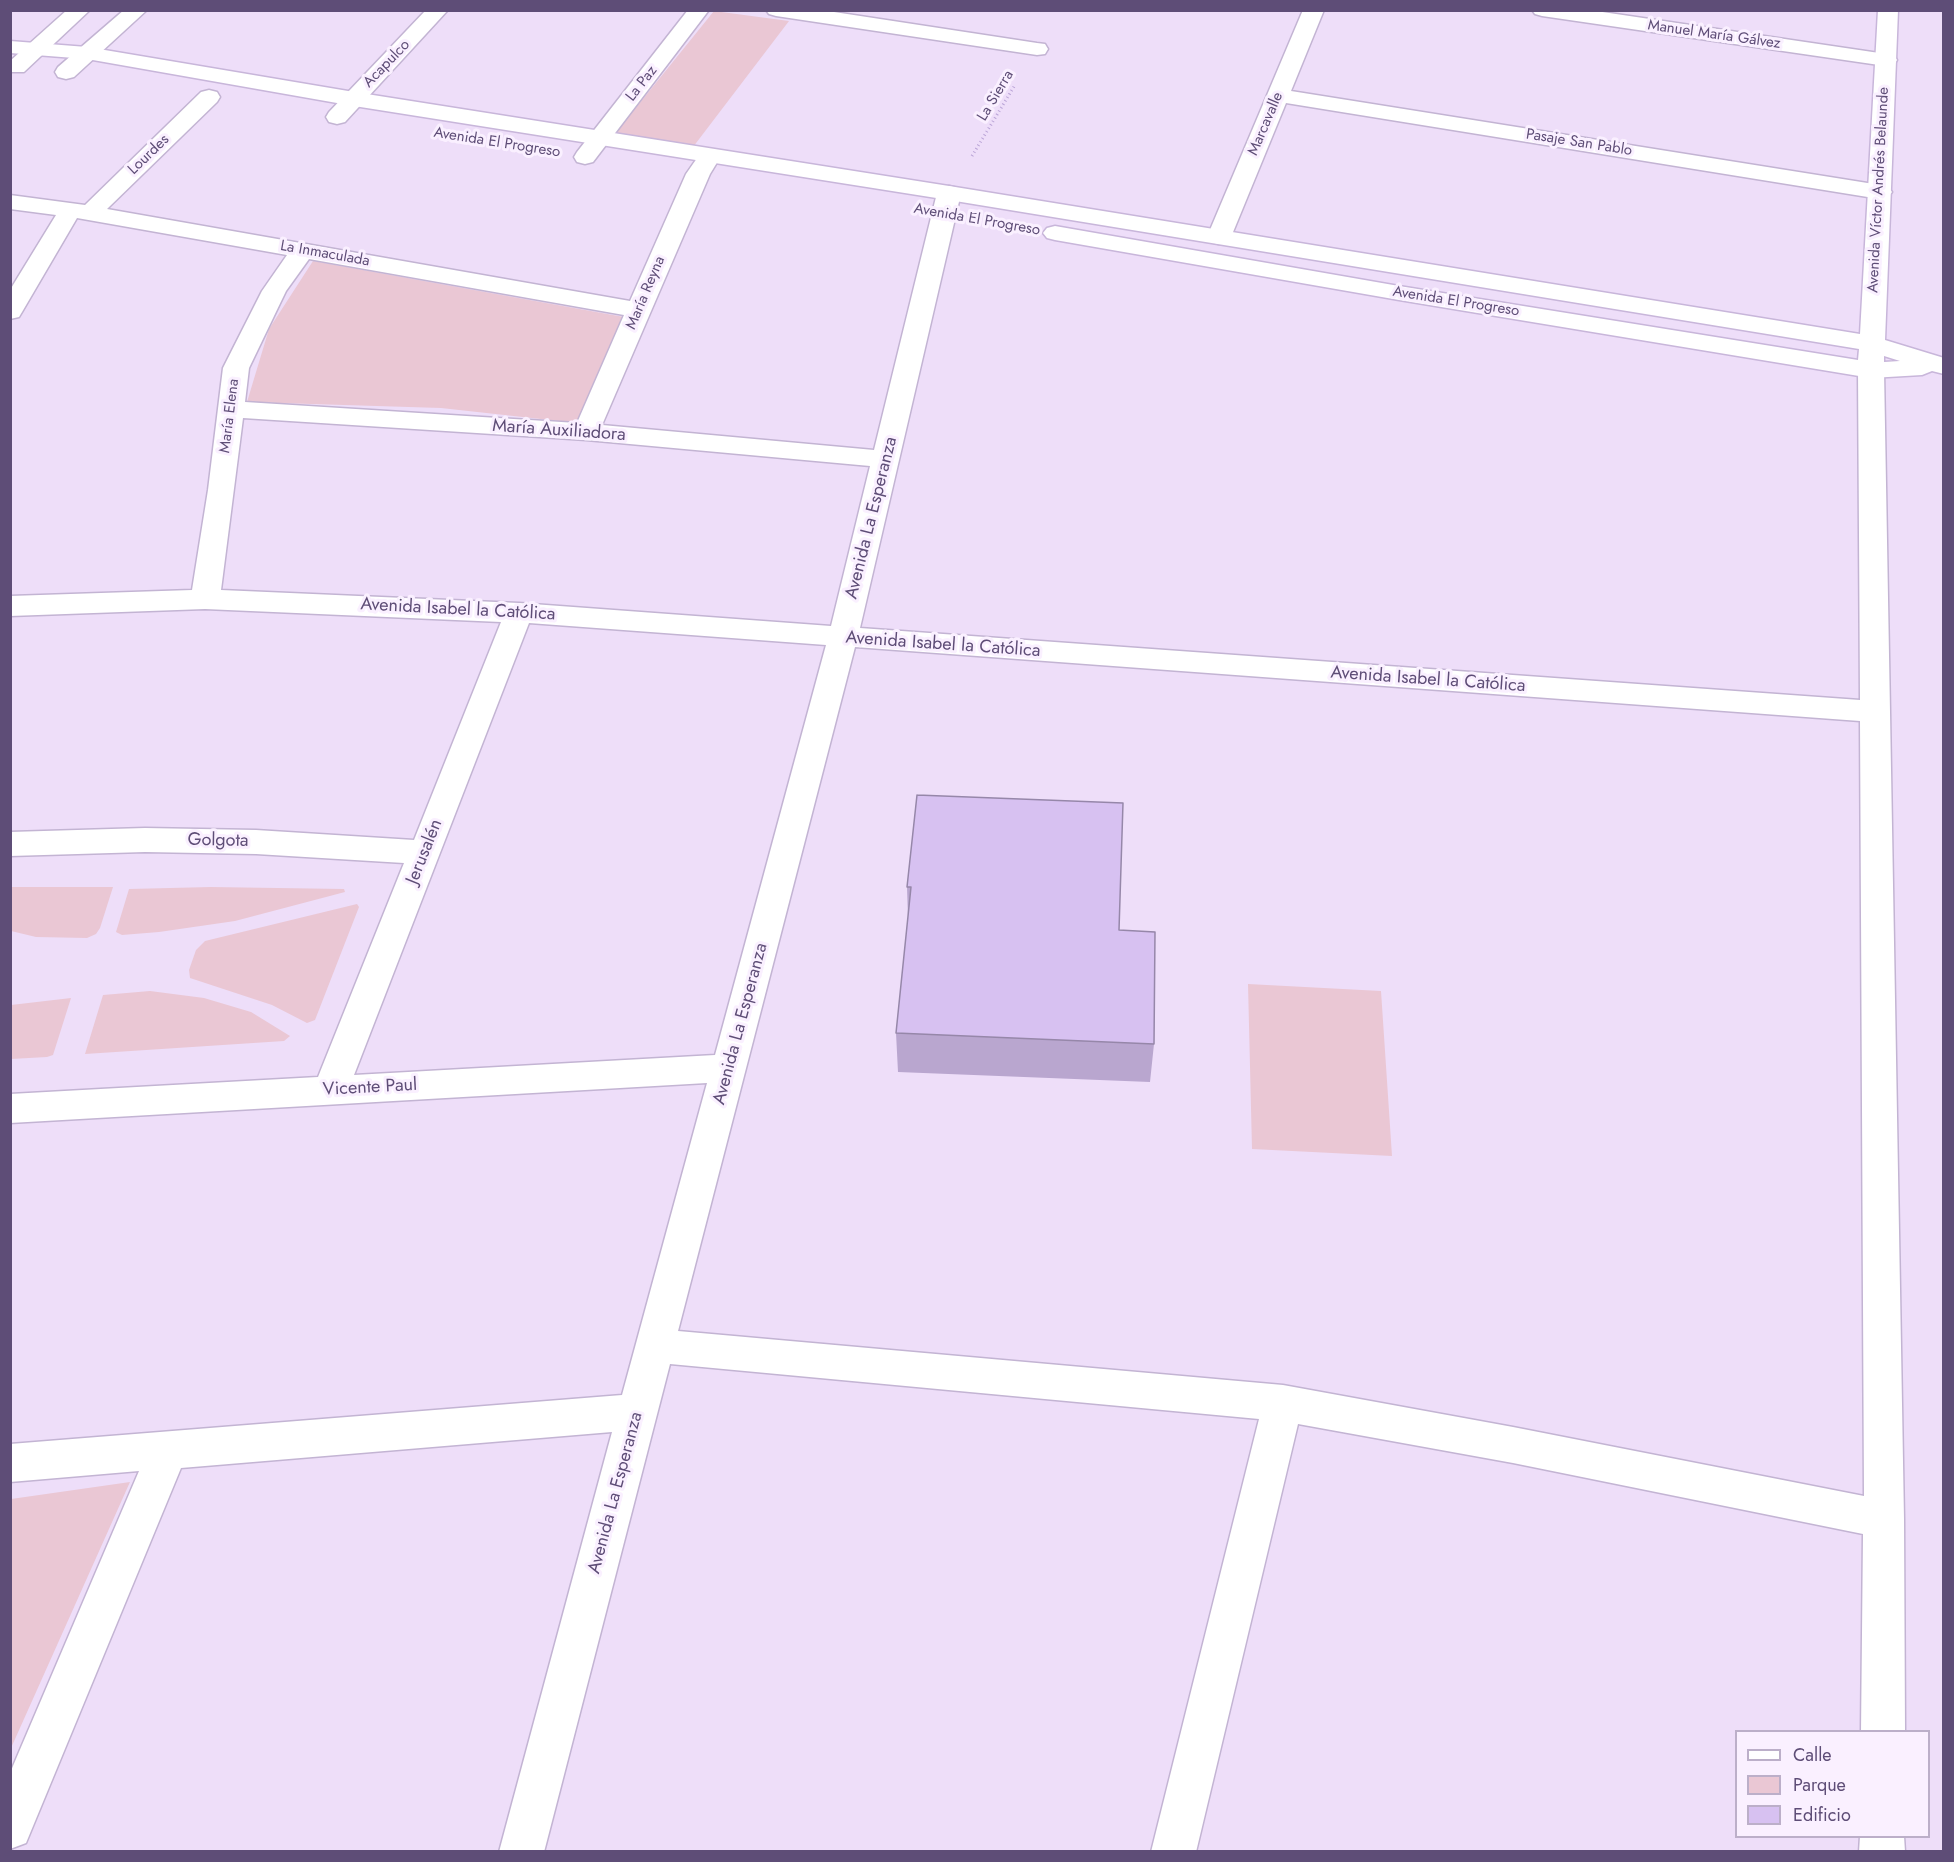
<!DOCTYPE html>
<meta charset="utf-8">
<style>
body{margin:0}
#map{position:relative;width:1954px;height:1862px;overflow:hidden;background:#f6e9fc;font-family:Jost,sans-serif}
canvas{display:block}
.frame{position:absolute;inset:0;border:12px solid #5e4d77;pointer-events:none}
.legend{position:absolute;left:1735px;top:1730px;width:195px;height:108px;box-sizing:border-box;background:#faf0ff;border:2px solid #bcafc9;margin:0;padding:8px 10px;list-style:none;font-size:18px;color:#5e4d77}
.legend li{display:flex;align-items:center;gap:12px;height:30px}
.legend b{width:30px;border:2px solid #bcafc9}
</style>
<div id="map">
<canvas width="1954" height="1862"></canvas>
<div class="frame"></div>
<ul class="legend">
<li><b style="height:8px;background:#fff"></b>Calle</li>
<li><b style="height:16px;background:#eac7d4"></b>Parque</li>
<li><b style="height:16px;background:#d7c1f1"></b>Edificio</li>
</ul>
</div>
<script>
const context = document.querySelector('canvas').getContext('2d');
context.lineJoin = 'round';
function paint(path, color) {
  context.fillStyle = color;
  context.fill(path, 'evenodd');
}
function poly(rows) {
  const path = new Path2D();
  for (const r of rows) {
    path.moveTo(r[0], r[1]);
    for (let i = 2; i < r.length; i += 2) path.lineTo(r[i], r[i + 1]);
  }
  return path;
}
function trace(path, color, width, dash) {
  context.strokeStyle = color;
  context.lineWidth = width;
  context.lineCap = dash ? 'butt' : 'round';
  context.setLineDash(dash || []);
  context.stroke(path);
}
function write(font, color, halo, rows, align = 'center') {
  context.font = font + ' Jost,sans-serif';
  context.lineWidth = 6;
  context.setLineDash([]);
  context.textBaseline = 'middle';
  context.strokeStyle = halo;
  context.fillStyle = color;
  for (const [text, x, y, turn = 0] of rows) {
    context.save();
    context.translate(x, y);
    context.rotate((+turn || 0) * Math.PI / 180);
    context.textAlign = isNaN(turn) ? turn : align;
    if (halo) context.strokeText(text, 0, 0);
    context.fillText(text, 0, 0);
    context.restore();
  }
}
const residential = poly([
 [11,11,1943,11,1943,1851,11,1852],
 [1736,1732,1928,1732,1928,1836,1736,1836]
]);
const green = poly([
 [714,11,789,21,690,151,609,141],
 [313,261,624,317,577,423,441,408,247,402,269,329],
 [11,887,113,887,100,928,96,934,87,938,36,937,11,931],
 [211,887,344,889,345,892,235,921,159,932,122,935,116,932,129,889],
 [357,904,359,907,315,1020,307,1023,272,1005,190,978,189,970,196,950,205,941],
 [1248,984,1381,991,1392,1156,1252,1149],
 [150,991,204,998,251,1012,290,1036,284,1041,85,1054,103,995],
 [71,998,53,1055,47,1057,11,1059,11,1005],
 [130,1482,11,1748,11,1499]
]);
const path = poly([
 [972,156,1015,85]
]);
const pedestrian = poly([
 [766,10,821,10,1037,43,1045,44,1048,49,1045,54,1037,55,776,16,769,14,766,10],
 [1303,10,1324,10,1291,91,1880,185,1888,187,1892,192,1888,197,1880,199,1286,103,1231,237,1227,242,1219,244,1211,242,1207,237,1303,10],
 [1532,10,1589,10,1886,54,1894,55,1897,60,1894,65,1886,66,1542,16,1535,14,1532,10]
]);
const minor = poly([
 [426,10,448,10,345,122,337,124,329,122,326,117,329,112,426,10],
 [688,10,709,10,593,162,585,164,577,162,574,157,577,152,688,10],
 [209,90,217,92,220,97,217,102,107,209,630,301,686,174,702,151,710,149,718,151,721,156,710,174,602,425,874,450,937,193,941,188,949,186,957,188,961,193,860,628,1860,700,1858,370,1862,365,1871,362,1880,365,1884,370,1890,712,1904,1519,1905,1732,1861,1732,1863,1534,1513,1463,1298,1424,1196,1852,1151,1852,1259,1419,670,1364,544,1852,499,1852,612,1432,181,1468,26,1843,10,1849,10,1773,139,1471,10,1482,10,1444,622,1395,707,1083,10,1123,10,1094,318,1077,404,863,256,854,145,852,10,856,10,832,145,828,256,830,414,840,501,622,205,609,10,616,10,596,192,590,208,490,223,368,262,291,287,255,77,218,22,312,19,317,10,319,10,290,56,215,10,209,10,195,85,205,201,92,209,90],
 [309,259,624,315,577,423,245,402,249,368,286,291,309,259],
 [243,418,586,440,870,466,831,626,519,603,221,590,243,418],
 [529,623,826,645,715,1055,354,1075,529,623],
 [855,647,1860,721,1864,1496,1513,1427,1283,1385,678,1331,855,647],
 [1860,1836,1904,1836,1905,1852,1859,1852,1860,1836]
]);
const tertiary = poly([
 [67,10,90,10,24,72,10,72,10,61,67,10],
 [124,10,147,10,74,77,66,79,58,77,55,72,58,67,124,10]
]);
const secondary = poly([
 [1878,10,1898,10,1885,340,1944,358,1944,374,1932,371,1922,375,1871,378,1399,300,1055,240,1047,238,1043,233,1047,228,1055,226,1399,286,1858,360,1859,349,949,200,354,106,87,59,10,53,10,41,87,47,354,92,949,186,1860,334,1878,10],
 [1884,356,1900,361,1884,362,1884,356]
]);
const wall = poly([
 [917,795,1119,930,1154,1044,1150,1082,898,1072,896,1033,908,918,907,887]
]);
const building = poly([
 [917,795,1123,803,1119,930,1155,932,1154,1044,896,1033,911,887,907,887,917,795]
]);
const farStreetnames = [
 ["Manuel María Gálvez",1714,35,8],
 ["Acapulco",387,64,-46],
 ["La Paz",642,84,-52],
 ["La Sierra",996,96,-59],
 ["Marcavalle",1266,124,-67],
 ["Avenida El Progreso",497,143,9],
 ["Pasaje San Pablo",1579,143,9],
 ["Lourdes",149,155,-44],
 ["Avenida Víctor Andrés Belaunde",1879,190,-87],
 ["Avenida El Progreso",977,220,10],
 ["La Inmaculada",325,254,10],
 ["María Reyna",646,293,-67],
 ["Avenida El Progreso",1456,302,9],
 ["María Elena",230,416,-83]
];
const streetNames = [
 ["María Auxiliadora",559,431,4],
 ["Avenida La Esperanza",872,518,-76],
 ["Avenida Isabel la Católica",458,610,3],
 ["Avenida Isabel la Católica",943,645,4],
 ["Avenida Isabel la Católica",1428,680,4],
 ["Golgota",218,841,1],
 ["Jerusalén",425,852,-68],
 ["Avenida La Esperanza",741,1024,-75],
 ["Vicente Paul",370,1088,-3],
 ["Avenida La Esperanza",616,1493,-75]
];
paint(residential, '#eedef9');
paint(green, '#eac7d4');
trace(pedestrian, '#c3b4d3', 3);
trace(minor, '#c3b4d3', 3);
trace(tertiary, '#c3b4d3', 3);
trace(secondary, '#c8b6da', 3);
trace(path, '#baa4d7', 3, [1, 3]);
paint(pedestrian, '#fff');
paint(minor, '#fff');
paint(tertiary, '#fff');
paint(secondary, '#fff');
paint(wall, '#b9a6cf');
paint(building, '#d7c1f1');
trace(building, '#9687a9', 1.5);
write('15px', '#5e4d77', '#faf0ff', farStreetnames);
write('18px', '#5e4d77', '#faf0ff', streetNames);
</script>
